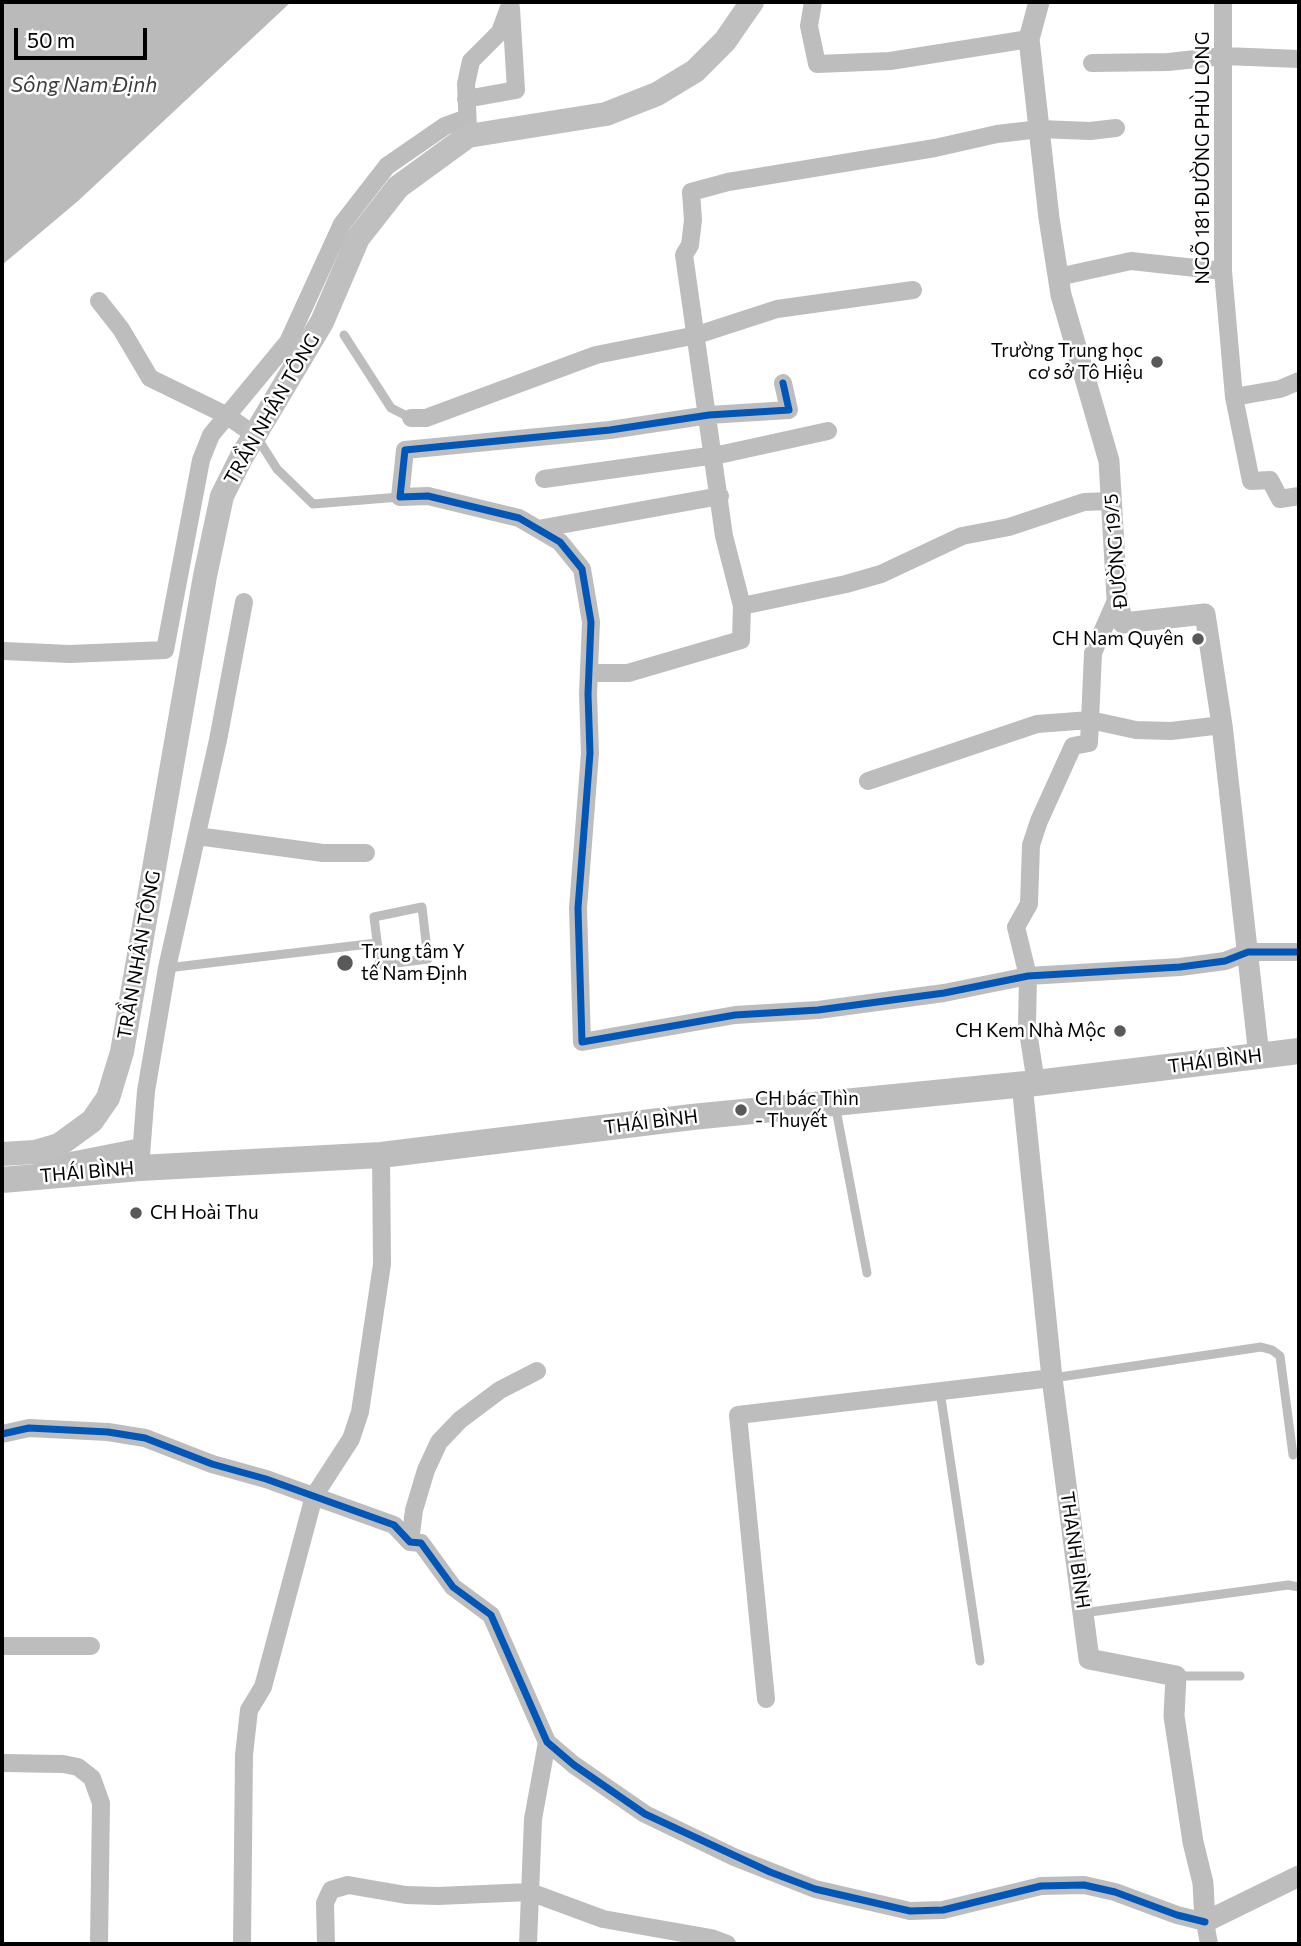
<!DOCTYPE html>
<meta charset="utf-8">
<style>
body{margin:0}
#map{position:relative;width:1301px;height:1946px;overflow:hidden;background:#fff;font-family:Commissioner,sans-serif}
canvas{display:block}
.frame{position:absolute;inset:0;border:4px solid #000;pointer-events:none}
.scale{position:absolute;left:14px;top:28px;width:133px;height:32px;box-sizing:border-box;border:4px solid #000;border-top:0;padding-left:9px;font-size:21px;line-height:24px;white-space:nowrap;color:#000;-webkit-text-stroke:5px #fff;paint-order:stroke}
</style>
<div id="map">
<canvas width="1301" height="1946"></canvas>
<div class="frame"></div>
<div class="scale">50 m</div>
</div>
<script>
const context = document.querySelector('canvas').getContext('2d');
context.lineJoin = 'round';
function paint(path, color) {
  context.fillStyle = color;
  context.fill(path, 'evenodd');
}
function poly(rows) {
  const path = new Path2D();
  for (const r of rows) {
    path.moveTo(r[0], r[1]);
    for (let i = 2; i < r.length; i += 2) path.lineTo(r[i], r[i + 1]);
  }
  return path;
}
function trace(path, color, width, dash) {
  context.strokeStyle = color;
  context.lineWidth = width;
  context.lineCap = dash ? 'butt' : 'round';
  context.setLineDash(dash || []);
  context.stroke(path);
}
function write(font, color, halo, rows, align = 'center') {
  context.font = font + ' Commissioner,sans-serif';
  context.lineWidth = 5;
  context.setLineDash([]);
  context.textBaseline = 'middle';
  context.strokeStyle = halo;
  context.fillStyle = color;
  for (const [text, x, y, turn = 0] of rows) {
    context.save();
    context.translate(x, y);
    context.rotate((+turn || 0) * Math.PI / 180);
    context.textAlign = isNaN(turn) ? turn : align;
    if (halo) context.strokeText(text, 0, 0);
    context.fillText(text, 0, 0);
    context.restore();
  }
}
const water = poly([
 [2,2,291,2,78,201,2,265]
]);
const service = poly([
 [344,335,391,408,411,418],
 [256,436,277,469,313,504,400,497],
 [422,907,428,959,380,965,374,917,422,907],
 [167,968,377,943],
 [835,1104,867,1273],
 [1053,1378,1261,1347,1272,1350,1280,1356,1293,1455],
 [940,1391,980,1661],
 [1083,1613,1288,1585,1299,1587],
 [1176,1676,1240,1676]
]);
const minor = poly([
 [813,2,809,26,817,64,890,61,1029,39],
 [1223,2,1223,271,1234,397,1251,481,1270,480,1280,499,1299,496],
 [1092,63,1168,62,1224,56,1299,59],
 [466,99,516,90,511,8],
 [468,128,466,84,471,61,500,32,511,2],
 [1058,277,1131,261,1223,271],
 [99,301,121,329,150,378,226,415,256,436],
 [783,383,789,410,709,415,610,430,405,450,400,497,428,496,519,518,560,542,582,569,591,622,588,694,590,753,578,908,582,1042,735,1015,818,1010,944,993,1028,976,1180,967,1225,961,1248,952,1299,952],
 [1234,397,1280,389,1299,381],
 [411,418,426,418,596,355,697,335,777,309,913,290],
 [544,479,723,454,828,431],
 [538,529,720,496],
 [742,606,846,584,881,574,962,536,1009,527,1084,502,1111,501],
 [4,651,70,654,165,650,201,460,211,435,288,342,342,224,387,166,445,126,467,118],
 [589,673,628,673,741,640,742,606,724,536,684,255,690,245,693,220,691,192,728,182,935,148,997,134,1040,129,1090,131,1116,128],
 [868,781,1037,724,1090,720,1136,730,1171,731,1222,725],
 [197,836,323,853,366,853],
 [1036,1083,1027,1025,1028,976,1016,927,1029,904,1031,845,1039,821,1073,746,1089,743,1093,653,1117,598],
 [45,1166,141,1147],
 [140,1168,146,1091,167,968,218,740,244,602],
 [2,1434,29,1428,108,1432,145,1438,212,1464,266,1479,394,1525,410,1542,421,1543,453,1587,491,1615,547,1742,574,1765,645,1814,734,1857,815,1889,910,1911,943,1910,1041,1886,1084,1885,1115,1892,1177,1915,1205,1922,1209,1944],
 [410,1542,414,1510,426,1470,439,1442,460,1420,500,1390,537,1371],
 [2,1646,91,1646],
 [766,1699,738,1415,1052,1378],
 [2,1763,63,1764,78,1767,92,1778,101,1803,99,1944],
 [242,1944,244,1755,249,1710,263,1687,314,1496,351,1439,360,1412,382,1264,381,1155],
 [326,1944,325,1903,331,1890,348,1885,406,1895,438,1896,530,1892,603,1919,711,1938,727,1944],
 [528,1944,533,1819,547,1742]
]);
const tertiary = poly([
 [1039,2,1029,39,1049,218,1061,295,1109,461,1117,598,1123,623,1205,614,1222,725,1259,1056],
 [1022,1084,1052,1378,1089,1659,1176,1676,1174,1716,1193,1842,1203,1883,1205,1922,1299,1876]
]);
const secondary = poly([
 [2,1154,35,1152,59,1145,92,1121,108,1098,122,1052,205,576,222,496,241,458,322,322,358,238,398,187,468,136,606,114,657,94,695,71,725,41,752,2]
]);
const primary = poly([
 [2,1180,140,1168,381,1155,692,1117,1036,1083,1299,1051]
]);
const cycleway = poly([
 [783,383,789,410,709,415,610,430,405,450,400,497,428,496,519,518,560,542,582,569,591,622,588,694,590,753,578,908,582,1042,735,1015,818,1010,944,993,1028,976,1180,967,1225,961,1248,952,1299,952],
 [2,1434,29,1428,108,1432,145,1438,212,1464,266,1479,394,1525,410,1542,421,1543,453,1587,491,1615,547,1742,574,1765,645,1814,770,1872,815,1889,910,1911,943,1910,1041,1886,1084,1885,1115,1892,1177,1915,1205,1922]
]);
const markers = [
 [1157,362,7,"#595959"],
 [1198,639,7,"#595959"],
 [345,963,9,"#595959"],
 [1120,1031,7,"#595959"],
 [741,1110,7,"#595959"],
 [136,1213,7,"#595959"]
];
const streetNames = [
 ["NGÕ 181 ĐƯỜNG PHÙ LONG",1203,158,-90],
 ["TRẦN NHÂN TÔNG",272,409,-60],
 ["ĐƯỜNG 19/5",1116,551,-95],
 ["TRẦN NHÂN TÔNG",139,955,-80],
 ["THÁI BÌNH",1215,1061,-7],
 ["THÁI BÌNH",651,1122,-7],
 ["THÁI BÌNH",87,1172,-5],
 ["THANH BÌNH",1075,1550,82]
];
const poiNames = [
 ["Trường Trung học",1143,351],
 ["cơ sở Tô Hiệu",1143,373],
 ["CH Nam Quyên",1184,639],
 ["Trung tâm Y",361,952,"left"],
 ["tế Nam Định",361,974,"left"],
 ["CH Kem Nhà Mộc",1106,1031],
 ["CH bác Thìn",755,1099,"left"],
 ["- Thuyết",755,1121,"left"],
 ["CH Hoài Thu",150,1213,"left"]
];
const waterNames = [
 ["Sông Nam Định",84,85]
];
paint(water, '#bababa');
trace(service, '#bdbdbd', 9);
trace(minor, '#bdbdbd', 18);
trace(tertiary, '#bdbdbd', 21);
trace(secondary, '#bfbfbf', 24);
trace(primary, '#bdbdbd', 26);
trace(cycleway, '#0057b8', 7);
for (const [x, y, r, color] of markers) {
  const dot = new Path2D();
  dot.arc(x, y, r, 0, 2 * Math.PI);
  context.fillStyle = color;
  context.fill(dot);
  trace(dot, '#fff', 2.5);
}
write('19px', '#000', '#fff', streetNames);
write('19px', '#000', '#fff', poiNames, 'right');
write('italic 21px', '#3d3d3d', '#fff', waterNames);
</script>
